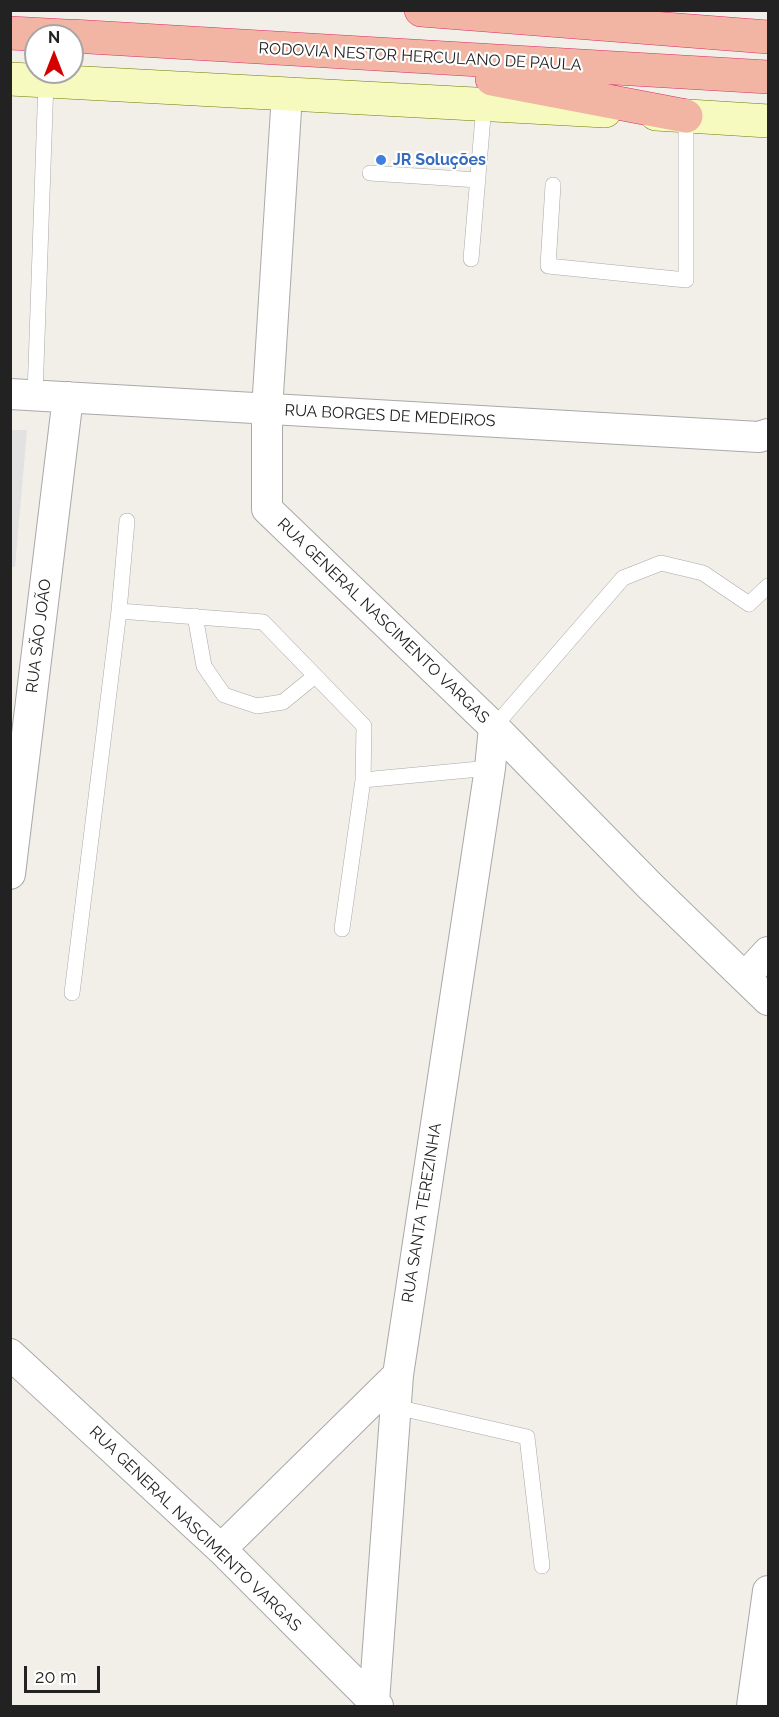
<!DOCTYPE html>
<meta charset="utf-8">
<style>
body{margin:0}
#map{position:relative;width:779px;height:1717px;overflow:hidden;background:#f2efe9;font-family:Raleway,sans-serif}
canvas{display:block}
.frame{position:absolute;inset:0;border:12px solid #222;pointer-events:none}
.north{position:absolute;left:24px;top:24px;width:60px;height:60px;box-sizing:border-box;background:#fff;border:2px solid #a7a7a7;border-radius:50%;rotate:0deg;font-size:16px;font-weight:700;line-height:24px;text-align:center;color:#222}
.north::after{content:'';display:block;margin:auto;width:21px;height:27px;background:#d40000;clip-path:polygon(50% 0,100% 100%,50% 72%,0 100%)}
.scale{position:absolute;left:24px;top:1666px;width:76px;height:27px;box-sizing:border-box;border:3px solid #222;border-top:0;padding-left:8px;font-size:18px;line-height:21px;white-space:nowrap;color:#222;-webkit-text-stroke:4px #fff;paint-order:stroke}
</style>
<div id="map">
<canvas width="779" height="1717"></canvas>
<div class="frame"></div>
<div class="north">N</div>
<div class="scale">20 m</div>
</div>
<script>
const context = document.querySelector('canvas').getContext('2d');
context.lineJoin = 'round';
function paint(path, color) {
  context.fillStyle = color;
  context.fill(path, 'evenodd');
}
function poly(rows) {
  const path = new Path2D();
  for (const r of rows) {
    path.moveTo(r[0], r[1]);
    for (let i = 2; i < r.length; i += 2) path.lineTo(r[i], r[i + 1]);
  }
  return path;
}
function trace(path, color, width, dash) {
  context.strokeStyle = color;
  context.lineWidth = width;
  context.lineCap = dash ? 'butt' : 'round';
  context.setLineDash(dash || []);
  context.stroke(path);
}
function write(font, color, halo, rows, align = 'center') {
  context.font = font + ' Raleway,sans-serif';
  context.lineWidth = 4.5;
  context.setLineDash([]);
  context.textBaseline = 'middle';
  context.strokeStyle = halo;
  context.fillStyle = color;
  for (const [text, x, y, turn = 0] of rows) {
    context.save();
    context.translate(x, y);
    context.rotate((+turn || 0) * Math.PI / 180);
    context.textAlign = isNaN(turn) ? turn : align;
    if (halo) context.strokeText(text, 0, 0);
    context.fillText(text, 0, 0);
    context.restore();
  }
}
const parking = poly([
 [11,430,27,430,15,567,10,567]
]);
const service = poly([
 [370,173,478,180],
 [553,185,548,266,686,280,686,116],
 [471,259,484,105],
 [35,395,46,81],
 [119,611,127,521],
 [195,616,204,666,224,695,257,706,283,702,315,676],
 [494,727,623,578,661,563,703,573,749,604,768,586],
 [342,929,363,780,490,768],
 [72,993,119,611,263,622,364,726,363,780],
 [396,1407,527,1437,542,1566]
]);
const minor = poly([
 [287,94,267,410,267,509,494,727,650,886,768,1000],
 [10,394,759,437,768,434],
 [10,874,68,397],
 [745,977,768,952],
 [10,1354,221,1549,378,1706],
 [221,1549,398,1375],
 [374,1702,398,1375,490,768,494,727],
 [752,1706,768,1591]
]);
const secondary = poly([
 [10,79,605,111],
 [656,114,768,121]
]);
const trunk = poly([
 [421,10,768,37],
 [10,33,66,36],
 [72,36,768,77],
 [492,79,686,116]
]);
const markers = [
 [381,160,6,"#3f7fe0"]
];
const streetNames = [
 ["RODOVIA NESTOR HERCULANO DE PAULA",420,57,3],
 ["RUA BORGES DE MEDEIROS",390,416,3],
 ["RUA GENERAL NASCIMENTO VARGAS",383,621,44],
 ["RUA SÃO JOÃO",39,636,-83],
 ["RUA SANTA TEREZINHA",422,1213,-81],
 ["RUA GENERAL NASCIMENTO VARGAS",195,1529,44]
];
const shopNames = [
 ["JR Soluções",393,160]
];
paint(parking, '#e2e2e2');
trace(service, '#a9a9a9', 16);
trace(minor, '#a9a9a9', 32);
trace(secondary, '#707d05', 34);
trace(trunk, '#dc2a67', 34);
trace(service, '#fff', 15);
trace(minor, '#fff', 30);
trace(secondary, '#f7fabf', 33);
trace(trunk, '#f2b4a3', 33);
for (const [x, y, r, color] of markers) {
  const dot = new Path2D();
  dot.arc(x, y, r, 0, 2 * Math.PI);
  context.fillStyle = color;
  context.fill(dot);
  trace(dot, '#fff', 2);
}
write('16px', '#222', '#fff', streetNames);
write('bold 16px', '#366cbe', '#fff', shopNames, 'left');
</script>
